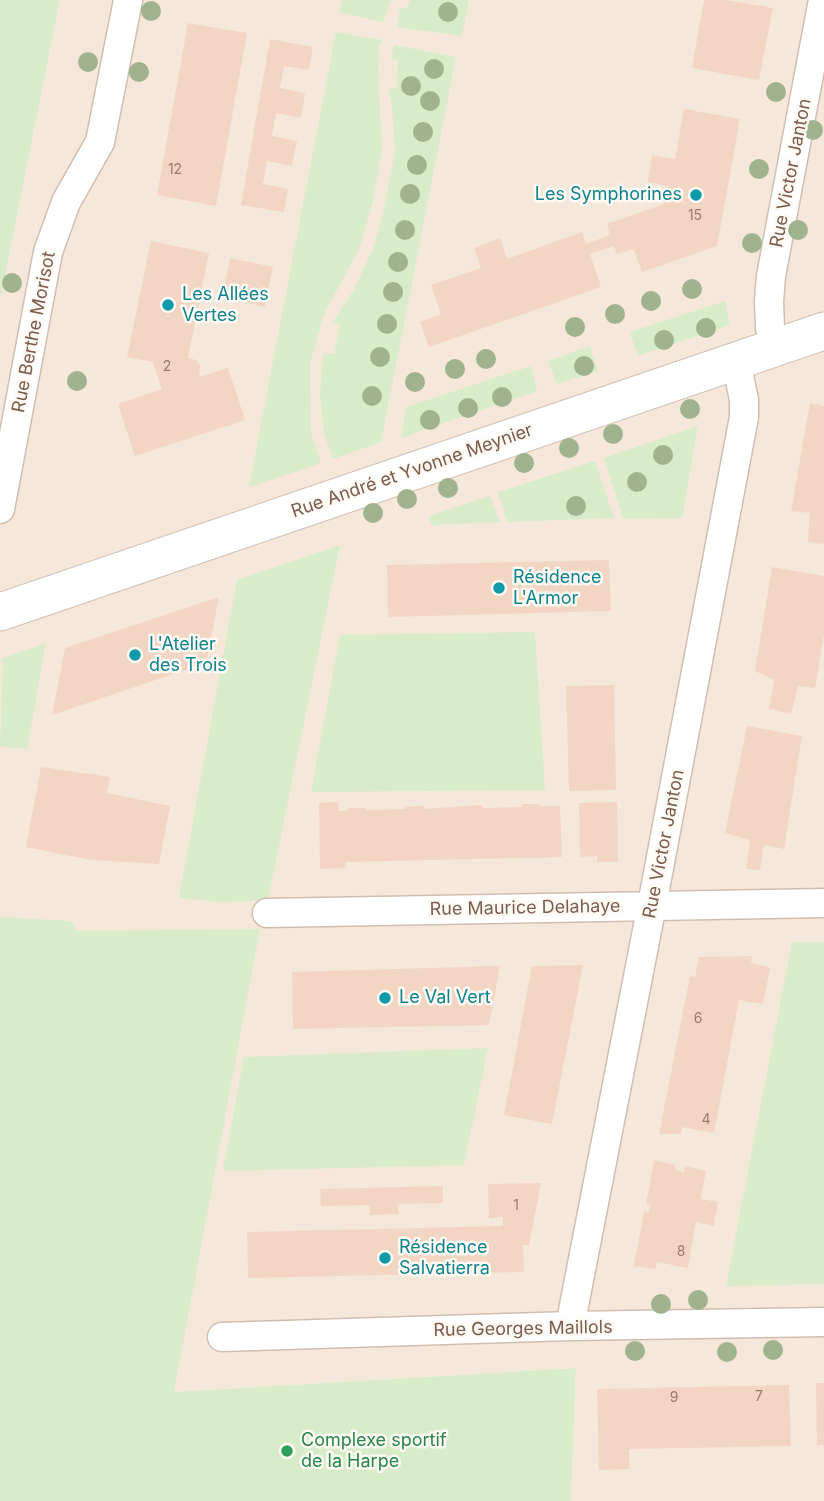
<!DOCTYPE html>
<meta charset="utf-8">
<style>
body{margin:0}
canvas{display:block;background:#fdf6ec}
</style>
<canvas width="824" height="1501"></canvas>
<script>
const context = document.querySelector('canvas').getContext('2d');
context.lineJoin = 'round';
function paint(path, color) {
  context.fillStyle = color;
  context.fill(path, 'evenodd');
}
function poly(rows) {
  const path = new Path2D();
  for (const r of rows) {
    path.moveTo(r[0], r[1]);
    for (let i = 2; i < r.length; i += 2) path.lineTo(r[i], r[i + 1]);
  }
  return path;
}
function trace(path, color, width, dash) {
  context.strokeStyle = color;
  context.lineWidth = width;
  context.lineCap = dash ? 'butt' : 'round';
  context.setLineDash(dash || []);
  context.stroke(path);
}
function write(font, color, halo, rows, align = 'center') {
  context.font = font + ' Inter,sans-serif';
  context.lineWidth = 5;
  context.setLineDash([]);
  context.textBaseline = 'middle';
  context.strokeStyle = halo;
  context.fillStyle = color;
  for (const [text, x, y, turn = 0] of rows) {
    context.save();
    context.translate(x, y);
    context.rotate((+turn || 0) * Math.PI / 180);
    context.textAlign = isNaN(turn) ? turn : align;
    if (halo) context.strokeText(text, 0, 0);
    context.fillText(text, 0, 0);
    context.restore();
  }
}
const residential = poly([
 [60,0,824,0,824,1501,571,1501,576,1368,141,1394,0,1400,0,301]
]);
const green = poly([
 [0,0,60,0,0,301],
 [342,0,391,0,383,22,339,12],
 [410,0,469,0,462,36,397,27,400,8,407,9],
 [336,32,382,40,379,47,378,69,382,149,373,201,360,247,324,314,310,364,311,433,321,463,249,487],
 [394,45,456,57,381,442,333,459,324,433,320,394,322,367,324,353,334,354,340,324,333,322,353,291,373,249,383,213,395,152,392,106,388,88,397,89,398,61,391,59],
 [725,301,730,325,638,356,630,332],
 [590,346,598,371,557,384,548,361],
 [531,366,537,391,401,438,406,407],
 [698,426,682,518,623,519,604,458],
 [595,461,614,518,507,522,498,492],
 [490,496,500,522,432,525,429,516],
 [340,545,268,900,222,902,179,898,237,580],
 [535,632,545,790,311,792,340,635],
 [46,643,27,749,0,747,3,658],
 [0,917,72,921,77,931,260,929,174,1392,576,1368,571,1501,0,1501],
 [792,942,824,942,824,1284,726,1286],
 [488,1048,464,1165,223,1171,244,1057]
]);
const building = poly([
 [704,0,726,0,773,8,759,80,692,68],
 [188,23,247,33,216,206,157,195],
 [270,39,313,47,309,70,284,66,280,88,305,93,301,118,276,113,272,136,297,141,292,166,267,161,263,184,288,189,284,212,241,205],
 [684,109,740,119,717,246,642,272,634,249,617,254,614,246,590,254,601,287,429,347,420,322,441,314,431,285,481,268,474,248,500,238,507,259,582,232,586,244,610,235,607,224,664,204,667,186,648,182,652,155,675,159],
 [151,241,209,253,188,358,196,360,200,365,199,377,228,368,245,420,135,456,118,404,162,389,153,362,127,357],
 [230,258,273,267,265,307,222,297],
 [810,403,824,406,824,544,808,542,810,513,791,511],
 [609,560,611,611,388,617,387,565],
 [772,567,824,576,824,634,815,688,798,686,791,714,769,709,774,680,755,671],
 [219,597,206,663,52,715,65,648],
 [614,685,616,790,569,791,566,686],
 [747,726,802,736,784,849,764,845,760,870,746,869,750,840,725,833],
 [41,767,110,777,107,793,170,806,159,864,91,860,26,847],
 [338,802,339,811,347,811,348,808,366,808,366,810,406,809,405,807,424,806,424,809,482,805,483,808,522,807,522,804,540,804,540,806,560,806,562,857,346,862,346,868,320,869,319,803],
 [617,802,618,862,597,862,597,856,580,857,579,803],
 [752,956,751,963,770,968,763,1004,739,1000,714,1133,682,1127,681,1134,659,1134,690,976,695,977,699,957],
 [583,965,552,1124,504,1115,532,966],
 [500,966,489,1025,293,1029,292,972],
 [654,1160,675,1165,675,1170,684,1172,685,1166,706,1171,701,1199,718,1202,714,1226,696,1222,688,1268,657,1262,655,1269,634,1266,644,1211,649,1212,650,1204,646,1204],
 [541,1183,529,1245,523,1245,524,1272,248,1278,247,1232,503,1226,503,1217,489,1218,488,1184],
 [443,1186,443,1203,398,1204,399,1214,370,1215,370,1205,321,1206,320,1189],
 [816,1383,824,1383,824,1445,817,1445],
 [789,1385,791,1446,629,1449,629,1469,599,1470,597,1389]
]);
const minor = poly([
 [776,347,770,328,769,301,771,276,823,0],
 [0,509,48,252,66,202,100,142,128,0],
 [267,913,824,903],
 [570,1326,652,905,744,417,744,400,736,361],
 [222,1337,570,1326,824,1322]
]);
const tertiary = poly([
 [0,612,824,331]
]);
const trees = [
 [151,11],
 [448,12],
 [88,62],
 [434,69],
 [139,72],
 [411,86],
 [776,92],
 [430,101],
 [813,130],
 [423,132],
 [417,165],
 [759,169],
 [410,194],
 [405,230],
 [798,230],
 [752,243],
 [398,262],
 [12,283],
 [692,289],
 [393,292],
 [651,301],
 [615,314],
 [387,324],
 [575,327],
 [706,328],
 [664,340],
 [380,357],
 [486,359],
 [584,366],
 [455,369],
 [77,381],
 [415,382],
 [372,396],
 [502,397],
 [468,408],
 [690,409],
 [430,420],
 [613,434],
 [569,448],
 [663,455],
 [524,463],
 [637,482],
 [448,488],
 [407,499],
 [576,506],
 [373,513],
 [698,1300],
 [661,1304],
 [773,1350],
 [635,1351],
 [727,1352]
];
const markers = [
 [696,195,7,"#0f9aa8"],
 [168,305,7,"#0f9aa8"],
 [499,588,7,"#0f9aa8"],
 [135,655,7,"#0f9aa8"],
 [385,998,7,"#0f9aa8"],
 [385,1258,7,"#0f9aa8"],
 [287,1451,7,"#2e9e5b"]
];
const numberNames = [
 ["12",175,170],
 ["15",695,216],
 ["2",167,367],
 ["6",698,1019],
 ["4",706,1120],
 ["1",516,1206],
 ["8",681,1252],
 ["7",759,1397],
 ["9",674,1398]
];
const streetNames = [
 ["Rue Victor Janton",791,173,-79],
 ["Rue Berthe Morisot",34,332,-79],
 ["Rue André et Yvonne Meynier",412,471,-19],
 ["Rue Victor Janton",664,844,-79],
 ["Rue Maurice Delahaye",525,908,-1],
 ["Rue Georges Maillols",523,1329,-1]
];
const cultureNames = [
 ["Les Symphorines",682,195,"right"],
 ["Les Allées",182,295],
 ["Vertes",182,316],
 ["Résidence",513,578],
 ["L'Armor",513,599],
 ["L'Atelier",149,645],
 ["des Trois",149,666],
 ["Le Val Vert",399,998],
 ["Résidence",399,1248],
 ["Salvatierra",399,1269]
];
const leisureNames = [
 ["Complexe sportif",301,1441],
 ["de la Harpe",301,1462]
];
paint(residential, '#f5e8da');
paint(green, '#d8ecc9');
paint(building, '#f3d5c3');
trace(minor, '#d1beb0', 31);
trace(tertiary, '#d1beb0', 39);
trace(minor, '#fff', 28);
trace(tertiary, '#fff', 37);
context.fillStyle = '#a0b28e';
for (const [x, y] of trees) {
  context.beginPath();
  context.arc(x, y, 10, 0, 2 * Math.PI);
  context.fill();
}
for (const [x, y, r, color] of markers) {
  const dot = new Path2D();
  dot.arc(x, y, r, 0, 2 * Math.PI);
  context.fillStyle = color;
  context.fill(dot);
  trace(dot, '#fffaf3', 2.5);
}
write('14px', '#987a6a', null, numberNames);
write('18px', '#7a5c4d', '#fffaf3', streetNames);
write('18px', '#0d838f', '#fffaf3', cultureNames, 'left');
write('18px', '#27864d', '#fffaf3', leisureNames, 'left');
</script>
